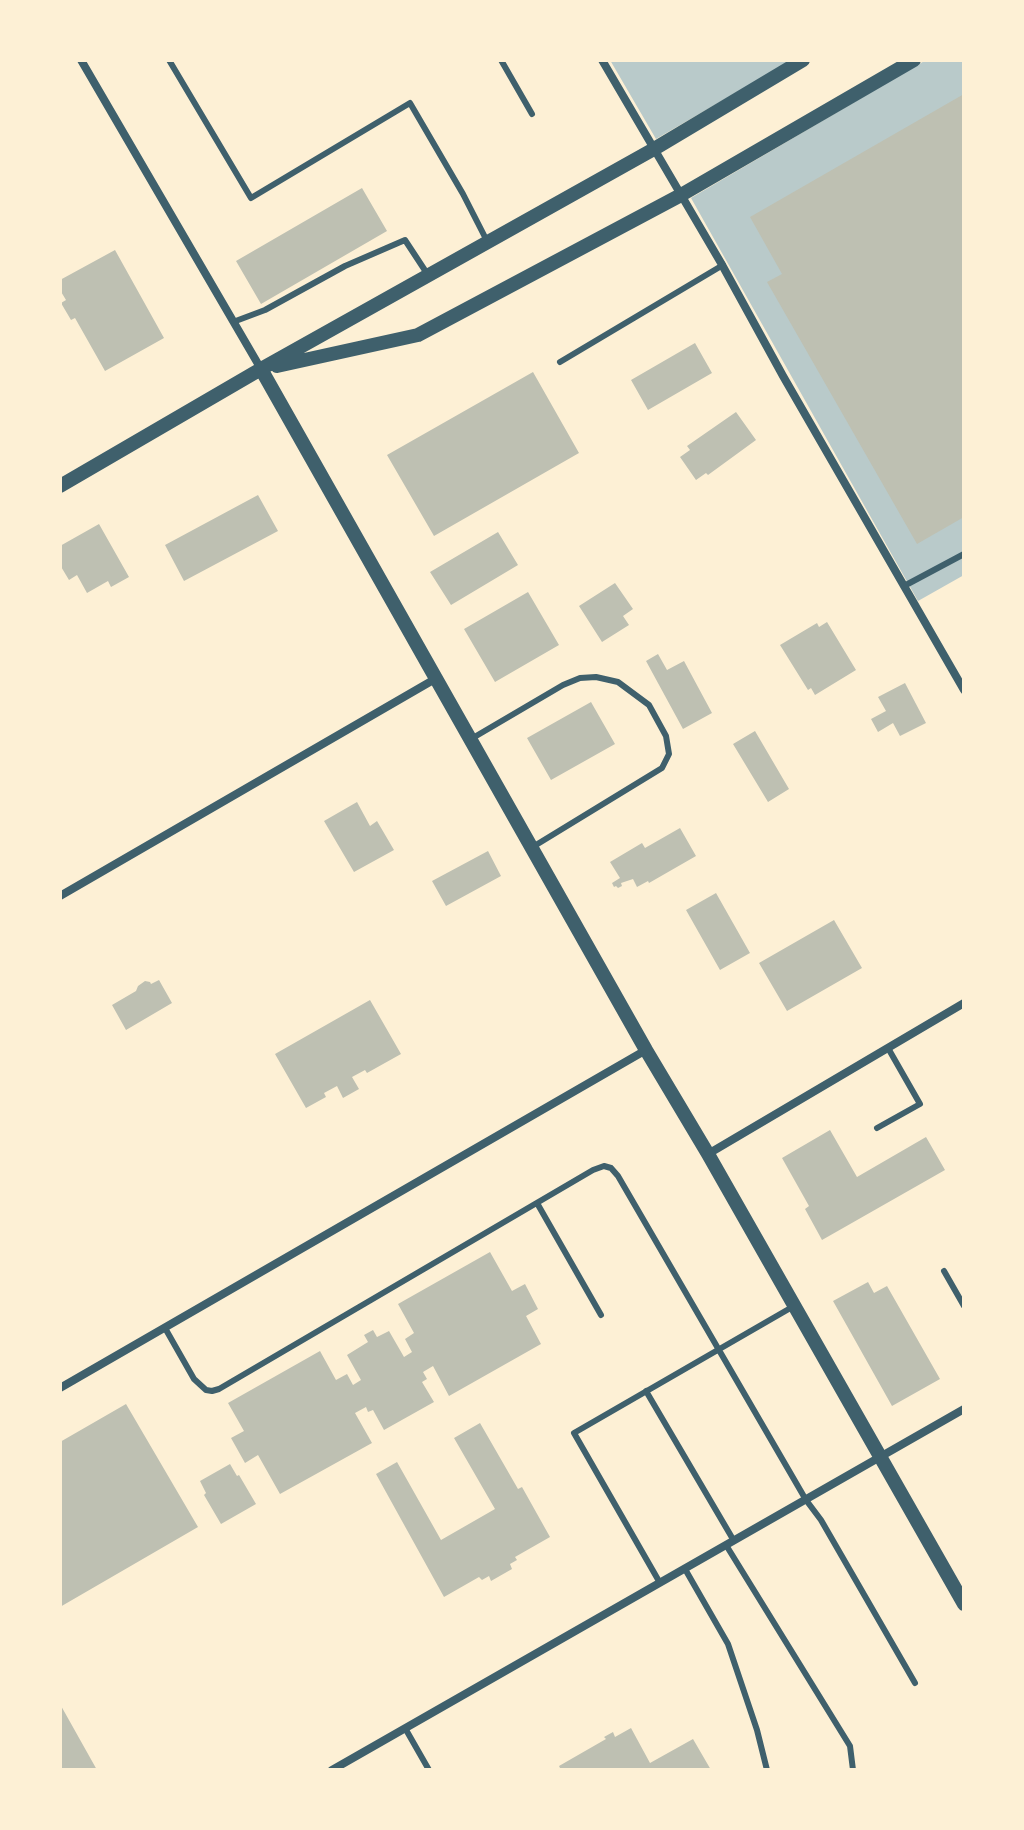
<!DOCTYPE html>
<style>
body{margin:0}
#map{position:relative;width:1024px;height:1830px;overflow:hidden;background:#fdf0d5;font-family:"Alegreya Sans",sans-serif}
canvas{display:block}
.frame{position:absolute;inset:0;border:62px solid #fdf0d5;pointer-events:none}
</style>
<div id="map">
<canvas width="1024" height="1830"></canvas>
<div class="frame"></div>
</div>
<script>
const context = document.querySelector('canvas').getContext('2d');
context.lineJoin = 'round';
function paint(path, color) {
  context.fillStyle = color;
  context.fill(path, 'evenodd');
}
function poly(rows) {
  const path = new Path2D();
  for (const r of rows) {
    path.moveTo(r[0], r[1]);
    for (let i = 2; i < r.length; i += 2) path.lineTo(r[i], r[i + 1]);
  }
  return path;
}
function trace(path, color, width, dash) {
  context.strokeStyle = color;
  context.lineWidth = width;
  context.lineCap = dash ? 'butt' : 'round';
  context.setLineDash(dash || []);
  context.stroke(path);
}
const green = poly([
 [610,60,792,60,656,139],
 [926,60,964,60,964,575,918,601,691,198]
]);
const building = poly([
 [964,94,964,517,917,544,767,282,782,274,750,217],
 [362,188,387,231,261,304,236,261],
 [115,250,164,338,105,371,75,318,71,320,61,303,66,300,60,290,60,280],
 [695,343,712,373,648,410,631,380],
 [533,372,579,453,434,536,387,455],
 [736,412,756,440,708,475,706,473,696,480,680,457,690,450,687,446],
 [258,495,278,531,184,581,165,545],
 [99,524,129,577,111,587,108,581,87,593,77,575,69,580,60,565,60,546],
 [498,532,518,565,451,605,430,572],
 [615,583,633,609,623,616,629,625,602,642,579,606],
 [528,592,559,645,495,682,464,629],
 [827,622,856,670,815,695,811,688,808,690,780,645,817,623,819,627],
 [658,654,667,670,684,661,712,713,683,729,646,661],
 [905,683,926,723,900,736,893,723,878,732,871,719,886,711,878,697],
 [591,702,615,744,551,780,527,738],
 [755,731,789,789,768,802,733,744],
 [357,802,370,826,377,821,394,850,354,872,324,821],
 [680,828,696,856,649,883,648,881,637,887,633,879,621,883,622,886,618,888,616,886,614,887,612,883,620,878,610,862,642,843,645,848],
 [488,851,501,876,446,906,432,881],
 [716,893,750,953,720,970,686,910],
 [834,920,862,968,787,1011,759,963],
 [159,980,172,1003,126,1030,112,1005,136,991,138,986,145,981,150,982,151,984],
 [370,1000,401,1054,367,1073,365,1070,352,1077,359,1089,343,1098,337,1086,324,1093,326,1097,306,1108,275,1054],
 [830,1130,857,1177,926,1137,945,1170,822,1240,805,1209,809,1206,782,1158],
 [490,1252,512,1291,525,1284,538,1309,526,1316,541,1344,449,1396,433,1366,423,1372,427,1379,422,1382,434,1402,384,1430,373,1410,368,1412,366,1407,355,1413,372,1443,280,1494,258,1455,245,1463,231,1438,244,1431,228,1403,320,1351,336,1380,347,1374,353,1385,361,1380,347,1355,368,1342,364,1335,373,1330,377,1337,389,1331,404,1357,412,1352,405,1339,414,1333,398,1304],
 [868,1282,874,1293,887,1286,940,1379,892,1406,833,1301],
 [126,1404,198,1527,60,1607,60,1442],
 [480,1423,518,1489,522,1487,550,1537,515,1557,517,1560,510,1564,512,1569,491,1581,489,1576,482,1580,479,1577,444,1597,376,1474,397,1462,441,1540,495,1509,454,1438],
 [230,1464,237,1476,239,1475,256,1504,221,1524,204,1495,206,1493,200,1481],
 [60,1704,97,1770,60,1770],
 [631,1728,650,1763,693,1739,711,1770,561,1770,559,1766,606,1739,604,1737,613,1732,615,1737]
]);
const service = poly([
 [169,60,251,198,410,103,463,194,488,243],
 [501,60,532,114],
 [233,322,265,310,345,266,405,240,428,275],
 [560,362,723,265],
 [904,586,964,554],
 [471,739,563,685,580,678,596,677,618,682,649,705,666,736,669,754,662,768,531,848],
 [877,1128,920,1104,888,1048],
 [537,1203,601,1315],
 [944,1271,964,1306],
 [165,1328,194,1379,206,1390,212,1391,219,1389,593,1170,604,1166,611,1168,618,1176,806,1500,821,1520,915,1683],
 [646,1391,734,1541],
 [726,1545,850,1746,853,1770],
 [685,1569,728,1644,757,1730,767,1770],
 [660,1583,574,1433,794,1306],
 [405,1728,429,1770]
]);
const minor = poly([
 [81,60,261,369],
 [602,60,721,263,783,376,964,690],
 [60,896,435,679],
 [708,1154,964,1003],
 [60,1388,646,1050],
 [332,1770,964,1409]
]);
const tertiary = poly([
 [277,366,418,335,681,195,914,60],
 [261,369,646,1050,708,1154,964,1604],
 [60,486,261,369,654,149,803,60]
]);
paint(green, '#b9caca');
paint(building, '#bec0b2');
trace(service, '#3f606c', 6);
trace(minor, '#3f606c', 8);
trace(tertiary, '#3f606c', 14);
</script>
